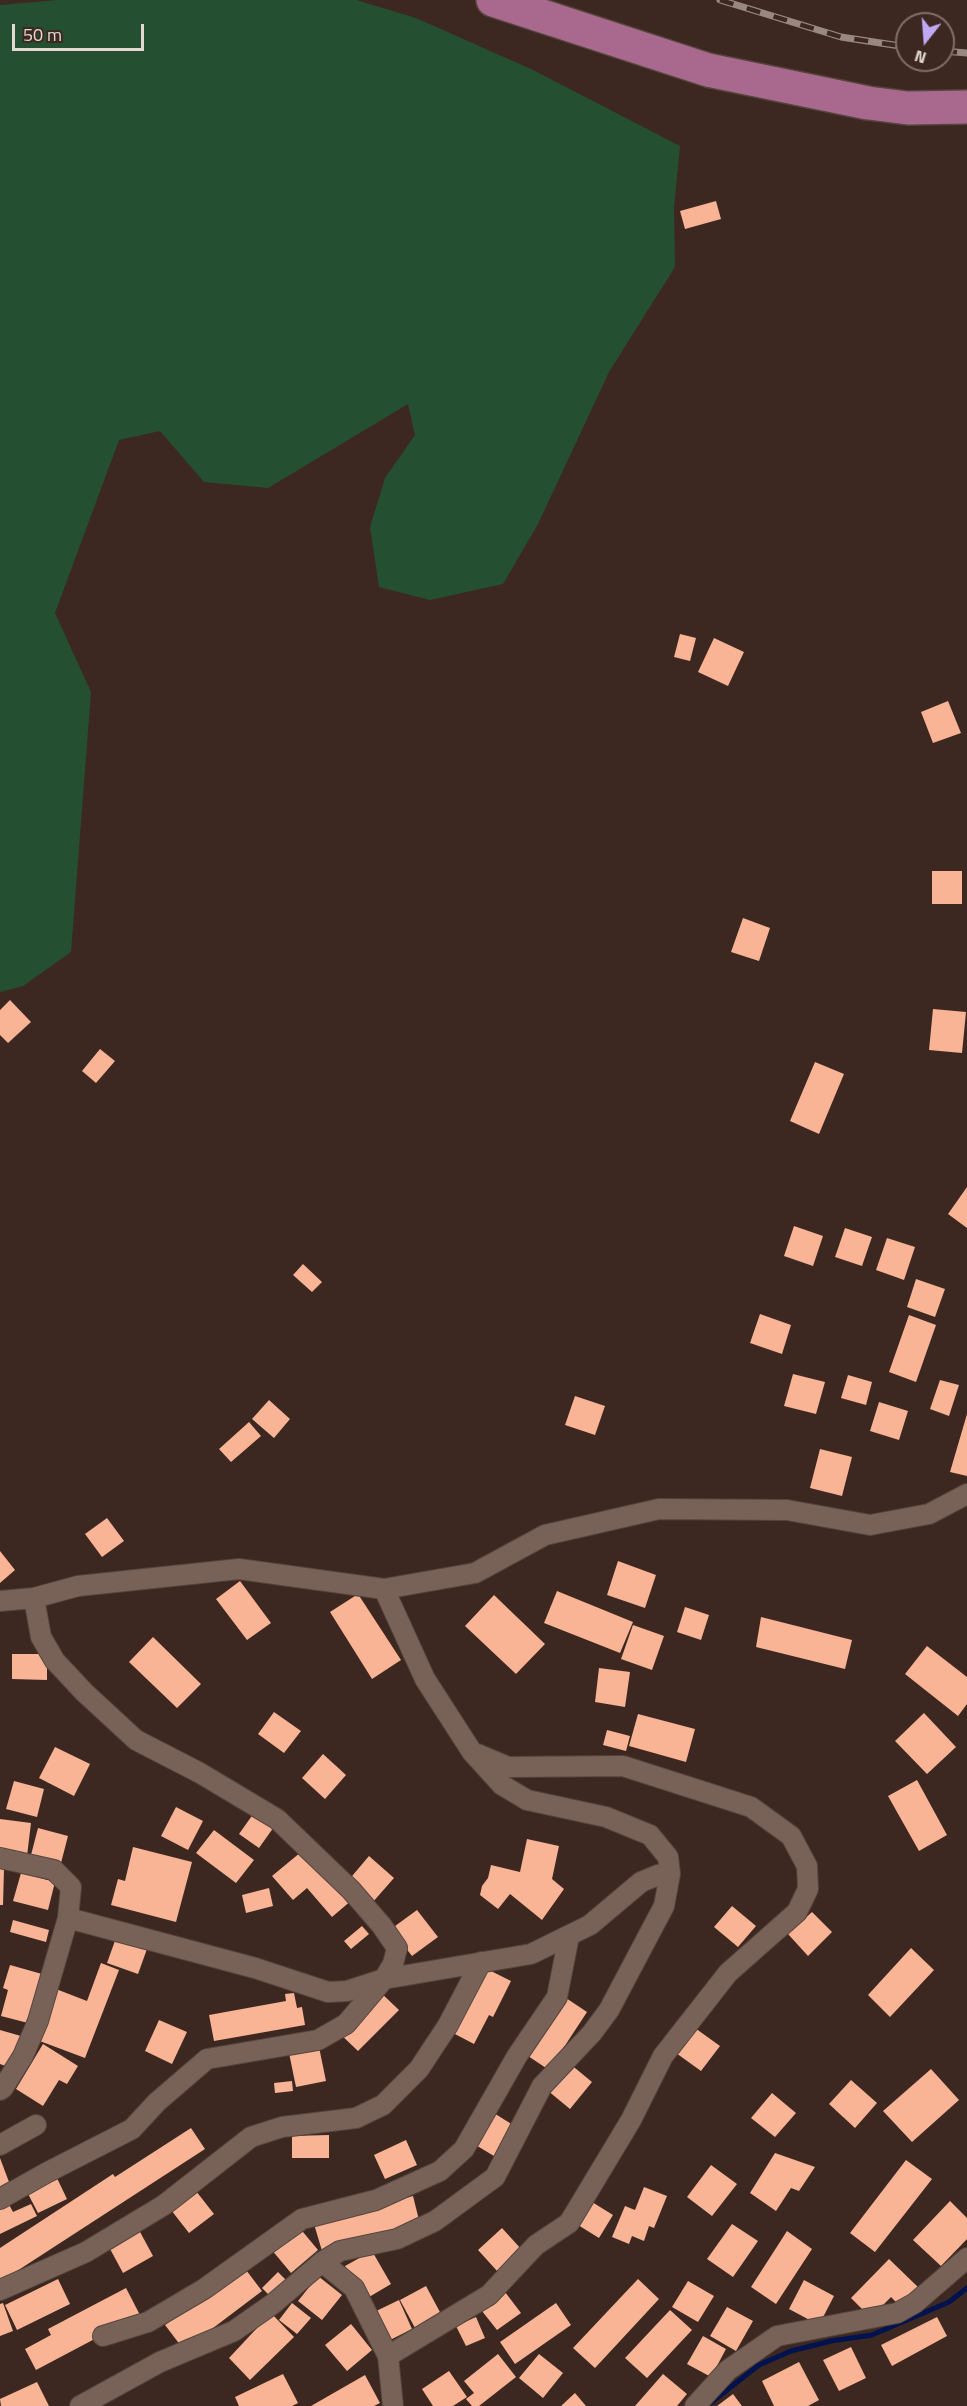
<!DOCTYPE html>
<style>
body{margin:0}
#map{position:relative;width:967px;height:2406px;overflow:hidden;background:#3c2820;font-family:"Titillium Web",sans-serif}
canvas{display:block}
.north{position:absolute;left:895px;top:12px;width:60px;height:60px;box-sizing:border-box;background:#3c2820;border:2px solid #806e67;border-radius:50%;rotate:197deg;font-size:16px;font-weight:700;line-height:24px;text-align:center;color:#e5d8d2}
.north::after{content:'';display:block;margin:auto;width:21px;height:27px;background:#bfa9f4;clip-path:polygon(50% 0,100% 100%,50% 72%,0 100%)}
.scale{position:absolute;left:12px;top:24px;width:132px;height:27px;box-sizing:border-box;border:3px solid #e5d8d2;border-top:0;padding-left:8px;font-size:18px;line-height:21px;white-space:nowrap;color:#e5d8d2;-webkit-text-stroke:4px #3c2820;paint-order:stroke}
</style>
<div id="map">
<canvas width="967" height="2406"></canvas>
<div class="north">N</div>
<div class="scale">50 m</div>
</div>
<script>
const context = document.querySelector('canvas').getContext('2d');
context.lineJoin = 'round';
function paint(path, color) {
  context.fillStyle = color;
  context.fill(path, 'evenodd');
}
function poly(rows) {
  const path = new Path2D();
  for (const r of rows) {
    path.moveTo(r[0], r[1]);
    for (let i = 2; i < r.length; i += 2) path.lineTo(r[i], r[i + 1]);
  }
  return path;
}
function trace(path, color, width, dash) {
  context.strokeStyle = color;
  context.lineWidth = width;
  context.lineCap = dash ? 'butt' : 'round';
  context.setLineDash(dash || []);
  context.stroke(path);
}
const green = poly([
 [59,0,356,0,416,18,533,70,680,146,674,207,675,267,609,372,538,524,503,584,430,600,379,587,370,527,385,478,415,435,408,404,268,488,204,482,160,431,119,440,55,613,91,692,71,952,23,986,0,992,0,5]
]);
const stream = poly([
 [708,2405,759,2365,791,2351,831,2341,872,2335,949,2302,967,2288]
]);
const building = poly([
 [716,201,721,219,685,229,680,211],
 [680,634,696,638,690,661,674,657],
 [714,638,744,652,728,686,698,672],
 [948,701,961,733,933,743,921,712],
 [932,871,962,871,962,904,932,904],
 [743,918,770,928,759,961,731,952],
 [10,1000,31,1022,8,1043,0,1035,0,1010],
 [933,1009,966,1012,962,1053,929,1050],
 [100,1049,115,1061,96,1083,82,1071],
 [815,1062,844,1074,819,1134,790,1121],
 [967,1187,967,1228,948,1214],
 [794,1226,823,1236,813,1266,784,1256],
 [845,1228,872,1237,862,1266,835,1257],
 [887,1238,915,1247,904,1280,876,1270],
 [303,1264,322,1282,312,1292,293,1275],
 [916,1279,945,1289,935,1317,907,1307],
 [760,1314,791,1325,782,1354,750,1343],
 [909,1315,936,1325,916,1382,889,1372],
 [793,1374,825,1382,816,1414,784,1406],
 [848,1375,872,1382,866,1405,841,1398],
 [940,1380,959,1385,949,1416,930,1409],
 [575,1396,605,1406,595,1435,565,1425],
 [269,1400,290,1419,274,1438,252,1419],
 [879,1402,908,1411,899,1440,870,1431],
 [967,1414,967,1476,950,1472],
 [249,1422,261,1436,231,1462,219,1449],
 [820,1449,852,1457,842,1496,810,1488],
 [107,1518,124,1541,102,1557,85,1534],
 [0,1551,15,1570,0,1583],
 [618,1561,656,1575,645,1608,607,1595],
 [240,1581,271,1623,247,1640,216,1599],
 [557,1591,633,1622,620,1653,544,1623],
 [358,1594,401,1660,372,1679,330,1612],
 [494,1595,545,1644,516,1674,465,1626],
 [685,1607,709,1615,701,1640,677,1632],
 [761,1617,852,1640,845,1669,756,1647],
 [633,1625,664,1636,652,1670,621,1659],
 [153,1637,201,1684,177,1708,129,1662],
 [927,1646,967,1677,967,1704,958,1716,905,1674],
 [12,1654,47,1654,47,1680,12,1679],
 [599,1668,630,1672,625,1707,595,1702],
 [274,1712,301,1731,284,1753,258,1734],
 [924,1713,956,1747,927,1774,895,1741],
 [638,1714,695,1729,686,1762,629,1746],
 [607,1730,630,1736,626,1751,603,1745],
 [55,1747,90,1764,74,1796,39,1778],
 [323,1754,346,1775,325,1799,302,1778],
 [917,1780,947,1835,919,1851,888,1796],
 [14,1781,44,1789,37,1817,6,1809],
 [176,1807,203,1821,188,1850,161,1836],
 [256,1810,276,1824,259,1848,239,1834],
 [0,1819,31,1823,27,1856,0,1853],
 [38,1828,68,1836,61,1863,31,1855],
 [214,1830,254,1860,236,1883,196,1853],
 [527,1839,559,1846,552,1879,564,1889,542,1920,510,1894,498,1909,480,1895,482,1886,488,1878,491,1865,520,1872],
 [133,1847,192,1862,176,1922,111,1905,118,1879,125,1881],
 [301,1852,352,1900,332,1917,307,1888,293,1900,272,1876],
 [369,1856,394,1878,372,1903,347,1882],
 [0,1869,4,1869,3,1905,0,1905],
 [21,1873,55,1882,48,1910,13,1901],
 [269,1888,273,1906,246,1913,242,1895],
 [732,1906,756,1926,738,1947,714,1927],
 [417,1910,438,1937,412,1956,391,1929],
 [812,1912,832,1932,808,1956,788,1934],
 [13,1920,49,1930,46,1942,10,1932],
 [362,1926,369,1934,351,1949,344,1941],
 [116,1938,147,1949,138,1974,107,1963],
 [911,1948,934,1970,890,2017,868,1995],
 [101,1963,119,1970,85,2058,37,2040,56,1989,87,2001],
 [10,1965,42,1974,28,2023,1,2016,8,1990,3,1988],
 [485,1968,511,1981,493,2017,489,2015,474,2044,451,2032],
 [379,1991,399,2010,358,2051,338,2032],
 [294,1993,297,2008,302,2007,305,2025,214,2041,209,2015,286,2001,285,1994],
 [563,1996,587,2012,549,2070,525,2054],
 [159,2020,187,2032,172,2064,145,2051],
 [695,2028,720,2046,701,2071,676,2053],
 [0,2030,21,2036,11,2068,0,2064],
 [43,2044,78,2066,67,2084,59,2080,43,2106,16,2089],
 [319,2047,326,2081,296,2087,289,2053],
 [569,2063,592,2082,570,2109,547,2090],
 [931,2069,959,2100,912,2142,883,2111],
 [851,2080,877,2103,855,2128,829,2104],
 [292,2081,293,2091,275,2093,274,2083],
 [772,2093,796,2113,775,2137,751,2118],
 [489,2110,513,2125,494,2156,469,2141],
 [191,2128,205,2149,0,2282,0,2248,113,2174,115,2177],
 [329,2135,329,2158,292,2158,292,2136],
 [406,2140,417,2165,385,2179,374,2155],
 [775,2153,815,2167,799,2191,791,2188,776,2211,750,2193],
 [0,2158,12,2190,0,2194],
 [906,2160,932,2179,875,2252,850,2233],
 [711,2165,737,2184,712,2216,687,2197],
 [55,2174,67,2199,38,2213,25,2188],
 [644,2187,667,2196,654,2228,649,2226,644,2241,632,2236,629,2244,612,2237,625,2206,635,2210],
 [196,2191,214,2214,189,2233,171,2210],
 [413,2196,420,2224,322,2251,314,2224],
 [6,2199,13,2212,31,2204,37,2216,0,2234,0,2201],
 [950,2201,967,2218,967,2239,941,2266,913,2240],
 [592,2202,613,2215,599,2238,578,2225],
 [732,2224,758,2241,733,2277,707,2259],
 [298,2226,318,2250,291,2273,271,2249],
 [502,2228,522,2250,498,2272,478,2250],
 [139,2230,153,2256,123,2273,109,2247],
 [787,2231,812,2249,776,2304,751,2287],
 [372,2251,391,2284,364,2300,345,2266],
 [889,2259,919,2288,901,2307,891,2297,878,2310,868,2315,851,2298],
 [243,2266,262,2291,184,2350,165,2325],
 [278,2272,291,2285,275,2301,262,2288],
 [318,2276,342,2295,322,2320,298,2301],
 [58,2279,70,2304,17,2330,5,2305],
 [638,2279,659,2299,595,2368,573,2348],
 [804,2280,834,2296,819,2325,789,2309],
 [688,2281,714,2296,698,2322,672,2307],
 [426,2286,441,2314,415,2328,400,2300],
 [126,2288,140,2315,36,2370,25,2349,51,2335,48,2329],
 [502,2288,521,2313,497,2330,478,2306],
 [399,2300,412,2329,384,2343,370,2314],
 [3,2303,13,2331,0,2336,0,2304],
 [292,2303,311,2318,297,2334,279,2320],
 [556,2303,571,2325,515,2364,500,2342],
 [727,2307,753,2321,736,2351,710,2336],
 [670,2310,692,2330,647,2378,625,2358],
 [271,2313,294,2337,250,2380,229,2358],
 [476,2317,485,2338,466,2346,456,2326],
 [937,2317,947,2336,892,2366,881,2345],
 [351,2324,372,2350,347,2371,325,2345],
 [703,2336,726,2349,711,2377,687,2364],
 [851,2347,866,2378,839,2391,823,2360],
 [498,2354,516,2377,479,2406,472,2406,466,2399,474,2393,464,2381],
 [539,2354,563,2373,543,2398,519,2378],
 [799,2362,819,2400,808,2406,774,2406,762,2381],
 [449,2371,467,2397,453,2406,433,2406,422,2389],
 [283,2374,298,2403,292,2406,239,2406,235,2397],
 [663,2374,687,2394,677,2406,635,2406],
 [365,2375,380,2403,374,2406,311,2406],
 [37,2382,49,2406,1,2406,0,2399],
 [575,2393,586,2406,561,2406],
 [733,2394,742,2406,717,2406]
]);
const minor = poly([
 [0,1601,34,1598,78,1586,239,1569,384,1589,475,1573,545,1535,659,1509,787,1510,870,1525,929,1514,967,1494],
 [0,1858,54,1870,71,1887,68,1918,38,2021,23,2056,3,2088,0,2090],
 [68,1918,255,1968,328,1992,347,1991,384,1979,531,1954,590,1925,641,1882,658,1875,670,1874],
 [0,2145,36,2125],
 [0,2199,46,2173,132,2129,157,2102,207,2059,318,2040,346,2024,384,1979,393,1964,397,1948,382,1926,351,1890,277,1819,200,1773,136,1740,84,1692,55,1661,41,1637,34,1598],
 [322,2262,354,2288,388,2356,393,2406],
 [0,2290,86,2252,164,2205,251,2137,282,2127,356,2118,383,2105,419,2069,448,2025,481,1962],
 [103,2336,148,2322,204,2289,302,2219,376,2200,440,2171,464,2149,517,2056,557,1997,569,1936],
 [388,2356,489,2295,536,2245,569,2223,631,2120,663,2056,728,1973,797,1912,808,1889,807,1866,791,1836,751,1807,623,1766,508,1767,477,1754],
 [80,2406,160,2362,234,2331,274,2303,322,2262,340,2251,397,2239,435,2221,495,2177,542,2086,592,2033,609,2010,664,1906,670,1874,668,1857,650,1835,606,1817,527,1800,502,1785,472,1752,425,1679,384,1589],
 [695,2406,728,2370,777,2336,897,2313,915,2303,967,2258]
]);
const trunk = poly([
 [493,0,708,70,868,103,908,108,967,107]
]);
const rail = poly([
 [720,0,841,37,907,47],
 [943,51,967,53]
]);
paint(green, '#254f31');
trace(stream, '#00124f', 5);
paint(building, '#f9b395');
trace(minor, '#55453d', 22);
trace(trunk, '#55453d', 36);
trace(minor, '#786258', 20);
trace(trunk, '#a9698e', 33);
trace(rail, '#988881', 7);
trace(rail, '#3c2820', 4.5, [14]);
</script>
